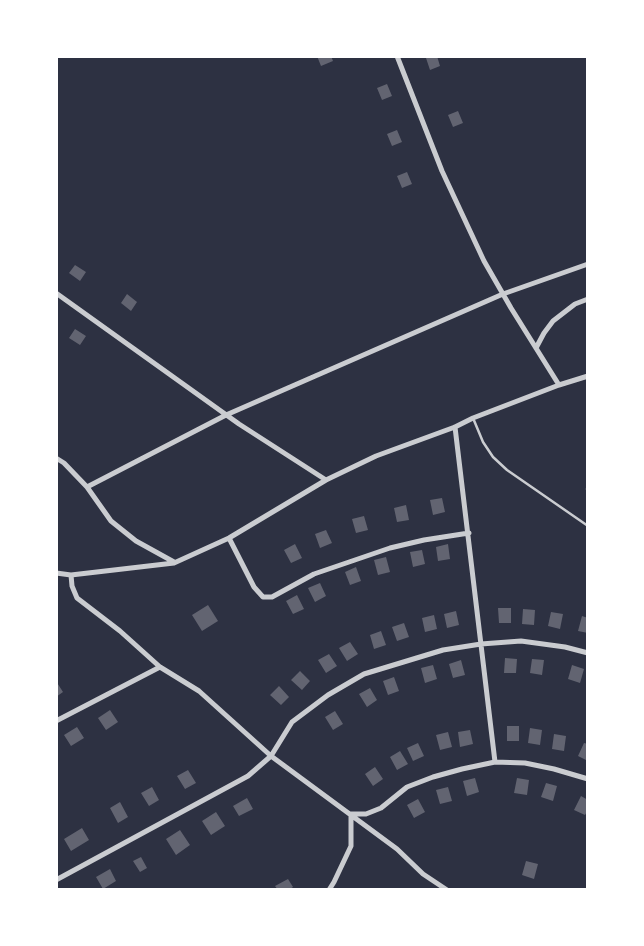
<!DOCTYPE html>
<style>
body{margin:0}
#map{position:relative;width:644px;height:946px;overflow:hidden;background:#2d3142;font-family:"PT Sans Narrow",sans-serif}
canvas{display:block}
.frame{position:absolute;inset:0;border:58px solid #fff;pointer-events:none}
</style>
<div id="map">
<canvas width="644" height="946"></canvas>
<div class="frame"></div>
</div>
<script>
const context = document.querySelector('canvas').getContext('2d');
context.lineJoin = 'round';
function paint(path, color) {
  context.fillStyle = color;
  context.fill(path, 'evenodd');
}
function poly(rows) {
  const path = new Path2D();
  for (const r of rows) {
    path.moveTo(r[0], r[1]);
    for (let i = 2; i < r.length; i += 2) path.lineTo(r[i], r[i + 1]);
  }
  return path;
}
function trace(path, color, width, dash) {
  context.strokeStyle = color;
  context.lineWidth = width;
  context.lineCap = dash ? 'butt' : 'round';
  context.setLineDash(dash || []);
  context.stroke(path);
}
const building = poly([
 [317,56,331,56,333,61,321,66],
 [430,56,437,56,440,66,430,70,426,58],
 [387,84,392,96,382,100,377,88],
 [458,111,463,123,453,127,448,115],
 [397,130,402,142,392,146,387,134],
 [407,172,412,184,402,188,397,176],
 [75,265,86,272,80,281,69,273],
 [127,294,137,302,131,311,121,303],
 [75,329,86,336,80,345,69,338],
 [442,498,445,512,433,515,430,500],
 [406,505,409,520,397,522,394,508],
 [364,516,368,530,356,533,352,519],
 [326,530,332,543,320,548,315,534],
 [295,544,302,558,291,563,284,550],
 [448,544,450,559,438,561,436,547],
 [422,550,425,564,413,567,410,552],
 [386,557,390,572,378,575,374,560],
 [356,567,361,581,350,585,345,572],
 [320,583,326,596,315,602,308,588],
 [297,595,304,609,293,614,286,601],
 [208,605,218,621,202,631,192,615],
 [498,608,511,608,511,623,499,623],
 [523,609,535,610,534,625,522,624],
 [456,611,459,625,447,628,444,614],
 [551,612,563,614,560,629,548,626],
 [434,615,437,629,425,632,422,618],
 [582,616,588,618,588,633,578,631],
 [404,623,409,637,397,641,392,627],
 [381,631,386,645,374,649,370,635],
 [350,642,358,654,347,661,339,648],
 [329,654,337,666,326,673,318,660],
 [505,658,517,659,516,673,504,673],
 [532,659,544,660,542,675,530,673],
 [461,660,465,675,453,678,449,664],
 [433,665,437,679,425,683,421,668],
 [572,665,584,669,580,683,568,679],
 [300,671,310,681,302,690,291,680],
 [394,677,399,691,388,695,383,681],
 [56,681,63,692,56,697],
 [279,686,289,697,281,705,270,695],
 [370,688,377,700,367,707,359,694],
 [110,710,118,722,106,730,98,718],
 [335,711,343,724,333,730,325,717],
 [507,726,519,726,519,741,507,741],
 [77,727,84,738,71,746,64,735],
 [530,728,542,730,540,745,528,743],
 [470,730,473,744,460,747,458,732],
 [448,732,452,747,440,750,436,735],
 [554,734,566,736,564,751,552,749],
 [418,743,424,756,413,761,407,748],
 [584,743,588,744,588,761,578,756],
 [400,751,408,764,397,770,390,757],
 [375,767,383,779,373,786,365,774],
 [188,770,196,783,185,789,177,776],
 [475,778,479,792,467,796,463,781],
 [517,778,529,780,527,795,514,793],
 [546,783,557,786,553,801,541,797],
 [152,787,159,800,149,806,141,793],
 [448,787,452,801,440,804,436,790],
 [581,796,588,800,588,810,585,815,574,810],
 [247,798,253,809,239,816,233,806],
 [418,799,425,812,414,818,407,805],
 [120,802,128,817,118,823,110,808],
 [216,812,225,826,211,835,202,821],
 [82,828,89,840,71,851,64,839],
 [180,830,190,845,176,855,166,839],
 [141,857,147,868,140,872,133,861],
 [526,861,538,864,534,879,522,875],
 [110,869,116,881,103,889,96,877],
 [288,879,293,887,289,890,278,890,275,886]
]);
const service = poly([
 [473,418,483,442,493,457,507,470,588,526],
 [587,489,588,490]
]);
const minor = poly([
 [397,56,442,171,484,261,511,308,559,385],
 [56,293,239,424,326,480],
 [536,348,544,333,553,321,575,304,588,299],
 [455,427,495,762],
 [56,458,64,463,87,487,111,521,136,541,174,562],
 [87,487,226,415,503,294,588,264],
 [229,538,254,587,263,597,272,597,314,574,390,548,424,540,469,533],
 [56,573,71,575,174,563,229,538,326,480,376,456,455,427,473,418,559,385,588,376],
 [71,575,72,586,77,598,120,631,160,667,199,691,271,756,397,849,423,874,447,890],
 [56,721,160,667],
 [351,814,366,814,381,808,407,787,433,777,462,769,495,762,525,763,554,769,588,779],
 [56,880,248,776,271,756,292,722,328,695,364,674,443,650,481,644,521,641,565,647,588,653],
 [329,890,334,882,351,846,351,814]
]);
paint(building, '#626471');
trace(service, '#caccd0', 2.5);
trace(minor, '#caccd0', 5);
</script>
